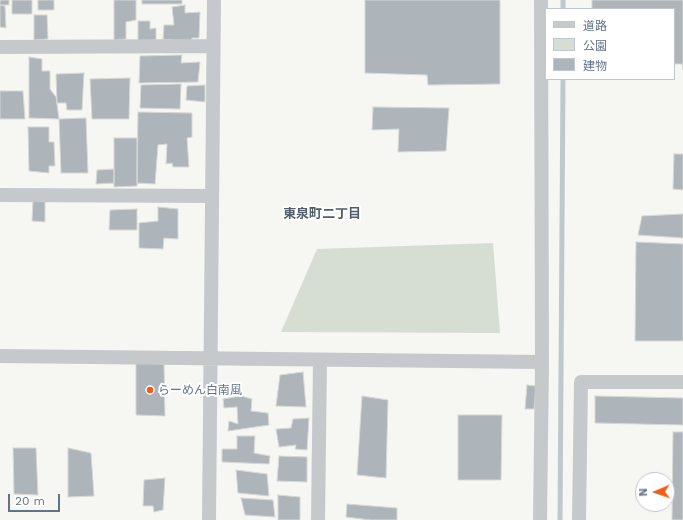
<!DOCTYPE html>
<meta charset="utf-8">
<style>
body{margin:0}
#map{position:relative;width:683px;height:520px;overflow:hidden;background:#f6f6f2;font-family:"Work Sans","Noto Sans JP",sans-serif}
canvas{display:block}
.legend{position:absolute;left:545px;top:8px;width:130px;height:72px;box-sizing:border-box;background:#fff;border:1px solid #c0c7cf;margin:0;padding:5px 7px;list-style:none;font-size:12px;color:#627386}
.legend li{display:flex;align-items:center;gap:8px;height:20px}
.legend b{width:20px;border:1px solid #c0c7cf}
.north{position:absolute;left:635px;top:472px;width:40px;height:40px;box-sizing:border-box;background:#fff;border:1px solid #c0c7cf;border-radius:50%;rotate:268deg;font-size:11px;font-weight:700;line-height:16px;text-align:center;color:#627386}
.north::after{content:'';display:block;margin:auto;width:14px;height:18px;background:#f15c17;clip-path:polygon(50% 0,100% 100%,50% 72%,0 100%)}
.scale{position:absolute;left:8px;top:494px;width:52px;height:18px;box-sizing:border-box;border:2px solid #627386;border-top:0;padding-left:5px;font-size:12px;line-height:14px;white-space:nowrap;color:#627386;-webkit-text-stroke:3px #fff;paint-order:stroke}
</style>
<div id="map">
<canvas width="683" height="520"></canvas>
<ul class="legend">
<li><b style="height:5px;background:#c5c9cc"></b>道路</li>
<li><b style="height:11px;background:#d6ded3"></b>公園</li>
<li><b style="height:11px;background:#adb5bb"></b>建物</li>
</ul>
<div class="north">N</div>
<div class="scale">20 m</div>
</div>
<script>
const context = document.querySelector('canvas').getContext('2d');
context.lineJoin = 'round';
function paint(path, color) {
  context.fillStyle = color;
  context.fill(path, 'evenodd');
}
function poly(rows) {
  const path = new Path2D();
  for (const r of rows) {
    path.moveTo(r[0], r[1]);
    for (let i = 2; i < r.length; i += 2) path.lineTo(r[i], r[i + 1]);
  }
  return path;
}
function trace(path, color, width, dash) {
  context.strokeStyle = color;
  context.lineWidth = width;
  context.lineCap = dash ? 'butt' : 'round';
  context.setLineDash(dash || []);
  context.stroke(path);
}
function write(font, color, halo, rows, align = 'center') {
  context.font = font + ' "Work Sans","Noto Sans JP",sans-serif';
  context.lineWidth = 4;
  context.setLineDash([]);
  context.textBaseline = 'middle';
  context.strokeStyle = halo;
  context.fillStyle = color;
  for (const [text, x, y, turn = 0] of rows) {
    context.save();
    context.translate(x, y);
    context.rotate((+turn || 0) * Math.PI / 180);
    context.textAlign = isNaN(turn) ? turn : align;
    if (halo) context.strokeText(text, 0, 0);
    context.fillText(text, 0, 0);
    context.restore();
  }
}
const green = poly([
 [493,243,500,333,281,332,317,249]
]);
const stream = poly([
 [563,9,563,0],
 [560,520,563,79]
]);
const building = poly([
 [0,0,9,0,9,5,0,5,0,0],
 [12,0,32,0,32,14,12,14,12,0],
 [38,0,54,0,54,10,38,10,38,0],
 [114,0,136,0,136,20,126,22,126,39,114,40,114,0],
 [142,0,182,0,182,4,142,4,142,0],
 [365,0,500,0,500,84,428,85,427,75,365,73,365,0],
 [592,0,683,0,683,70,682,64,674,64,674,9,592,9,592,0],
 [0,5,5,6,6,28,0,27,0,5],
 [185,5,185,13,200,12,199,38,192,38,191,42,163,39,164,25,174,25,172,7,185,5],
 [34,15,47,15,48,39,34,40,34,15],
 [138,21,150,21,150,29,156,28,156,40,138,41,138,21],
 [182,55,181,63,200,62,198,82,139,83,140,56,182,55],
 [29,57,42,59,42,71,50,71,50,89,56,97,59,119,29,118,29,57],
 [84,73,82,110,67,110,66,103,57,103,56,74,84,73],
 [130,78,129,119,92,119,90,79,130,78],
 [181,84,180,109,140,108,141,85,181,84],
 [205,85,205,102,186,100,187,86,205,85],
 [0,91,23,91,25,119,0,119,0,91],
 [373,107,449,108,446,151,398,152,399,129,372,130,373,107],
 [138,112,192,113,192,137,187,138,189,167,173,167,172,163,166,164,167,144,158,145,155,184,137,183,138,112],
 [86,118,88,173,61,173,59,119,86,118],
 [28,127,49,127,49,142,54,142,55,166,49,166,49,173,29,171,28,127],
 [114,138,137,138,137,186,114,187,114,138],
 [674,154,683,154,683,190,673,189,674,154],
 [114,169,114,183,96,184,97,170,114,169],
 [33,201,45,201,45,222,32,221,33,201],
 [158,207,178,209,178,239,164,238,163,249,139,248,139,223,158,221,158,207],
 [137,209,137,230,109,230,110,210,137,209],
 [683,214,683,238,638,235,642,216,683,214],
 [636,242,683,244,683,341,635,341,636,242],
 [136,362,164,364,165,416,136,415,136,362],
 [303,372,306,407,276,406,280,375,303,372],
 [527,385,536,386,534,409,525,409,527,385],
 [241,396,252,399,251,411,268,413,269,425,228,431,229,421,238,424,237,407,224,408,223,399,241,396],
 [362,396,388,400,386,478,357,475,362,396],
 [595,396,683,398,683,425,595,423,595,396],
 [458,415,502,415,501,480,458,480,458,415],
 [309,418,307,450,295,449,296,445,279,447,276,429,291,428,293,419,309,418],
 [673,432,683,432,683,520,672,520,673,432],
 [237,436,255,436,254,453,270,456,269,464,222,462,222,449,237,449,237,436],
 [13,448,36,448,38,495,14,494,13,448],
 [68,448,91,453,94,496,68,497,68,448],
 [279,456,307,457,307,482,277,481,279,456],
 [236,470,267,474,269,496,238,493,236,470],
 [165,478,163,510,154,512,153,506,143,506,144,480,165,478],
 [278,495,300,497,300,520,278,520,278,495],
 [241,498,273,500,275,517,245,515,241,498],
 [347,504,397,508,397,520,370,520,346,517,347,504]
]);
const minor = poly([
 [0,47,213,46],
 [0,195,212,196],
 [0,356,542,362],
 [209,520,214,0],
 [318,520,320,360],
 [540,520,542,362,541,0],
 [579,520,581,382,683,382]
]);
const markers = [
 [150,390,4,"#f15c17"]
];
const poiNames = [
 ["らーめん白南風",158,390]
];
const neighbourhoodNames = [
 ["東泉町二丁目",322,214]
];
paint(green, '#d6ded3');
trace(stream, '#bec9ce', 5);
paint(building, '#adb5bb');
trace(building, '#d7d8d5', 1);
trace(minor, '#c5c9cc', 14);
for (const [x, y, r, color] of markers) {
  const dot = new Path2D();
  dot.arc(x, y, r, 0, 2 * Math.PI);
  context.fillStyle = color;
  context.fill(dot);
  trace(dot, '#fff', 1.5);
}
write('12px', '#627386', '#fff', poiNames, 'left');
write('bold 13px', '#515d6a', '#fff', neighbourhoodNames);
</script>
